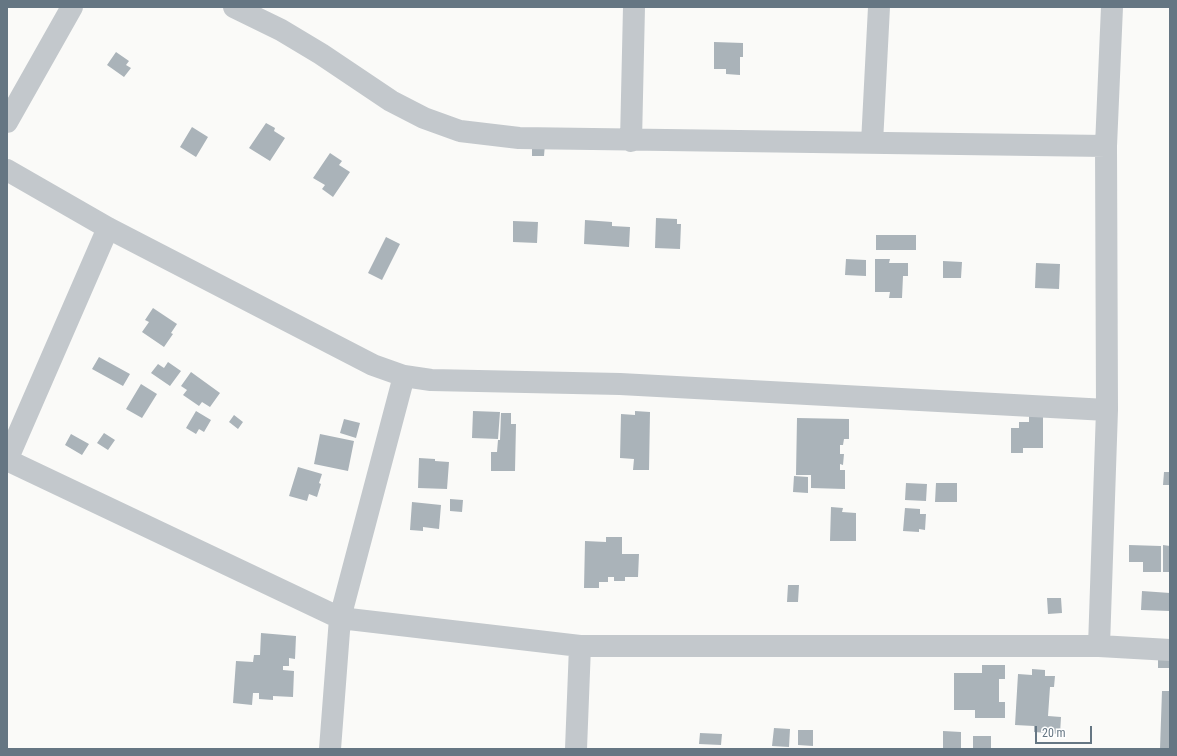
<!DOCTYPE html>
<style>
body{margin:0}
#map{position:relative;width:1177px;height:756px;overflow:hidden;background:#fafaf8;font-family:"Roboto Condensed",sans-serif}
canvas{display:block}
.frame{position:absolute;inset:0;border:8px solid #657683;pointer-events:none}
.scale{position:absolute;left:1035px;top:726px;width:57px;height:18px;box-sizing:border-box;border:2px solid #657683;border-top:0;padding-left:5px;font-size:12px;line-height:14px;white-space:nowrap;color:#657683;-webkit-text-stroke:3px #fff;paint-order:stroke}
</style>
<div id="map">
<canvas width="1177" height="756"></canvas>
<div class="frame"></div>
<div class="scale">20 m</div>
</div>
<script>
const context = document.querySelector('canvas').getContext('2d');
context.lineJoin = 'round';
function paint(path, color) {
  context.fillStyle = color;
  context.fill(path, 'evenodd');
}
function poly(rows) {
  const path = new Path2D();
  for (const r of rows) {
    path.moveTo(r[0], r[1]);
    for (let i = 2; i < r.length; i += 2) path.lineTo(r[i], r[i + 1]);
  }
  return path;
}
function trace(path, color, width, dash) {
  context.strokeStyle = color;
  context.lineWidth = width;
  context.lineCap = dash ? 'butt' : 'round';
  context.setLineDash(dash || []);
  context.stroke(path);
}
const building = poly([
 [714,42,743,43,743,57,740,57,740,75,726,74,726,69,714,69],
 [116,52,129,61,126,65,131,68,124,77,107,65],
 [266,123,275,128,274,131,285,138,270,161,249,148],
 [192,127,208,137,196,157,180,147],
 [532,144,545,144,544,156,532,156],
 [330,153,342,161,339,165,350,172,333,197,322,189,325,185,313,178],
 [656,218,677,219,677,224,681,224,680,249,655,248],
 [585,220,612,222,612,226,630,227,629,247,584,244],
 [513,221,538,222,537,243,513,242],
 [876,235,916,235,916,250,876,250],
 [386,237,400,244,382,280,368,273],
 [846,259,866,260,866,276,845,275],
 [875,259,890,259,889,263,908,263,908,276,903,276,902,298,889,298,890,292,875,292],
 [943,261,962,262,961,278,943,278],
 [1036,263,1060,264,1059,289,1035,288],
 [153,308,177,324,171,333,173,334,164,347,142,332,149,322,145,320],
 [99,357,130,374,123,386,92,369],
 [168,362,181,371,170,386,151,373,158,364,164,368],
 [191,372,220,393,210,407,202,402,199,406,183,395,187,390,181,386],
 [141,384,157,394,142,418,126,409],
 [196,411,211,420,204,432,199,429,196,434,186,428],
 [473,411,500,412,498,439,472,438],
 [635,411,650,412,649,470,633,470,634,459,620,458,621,414,635,415],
 [501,413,511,413,511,424,516,424,515,471,491,471,491,452,497,452,498,440,500,440],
 [234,415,243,422,238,429,229,422],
 [1029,416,1043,416,1043,448,1023,448,1023,453,1011,453,1011,428,1019,428,1019,422,1029,422],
 [797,418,849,419,849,439,844,439,843,445,840,445,840,454,844,454,843,465,840,464,840,470,845,470,845,489,811,488,811,475,796,475],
 [344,419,360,423,356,438,340,433],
 [104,433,115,440,108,450,97,443],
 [71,434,89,444,82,455,65,445],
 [320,434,354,441,348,471,314,464],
 [419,458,435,459,435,461,449,462,447,489,418,488],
 [298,467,322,474,319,483,321,484,317,497,309,494,307,501,289,496],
 [1164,472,1170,472,1170,485,1163,485],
 [794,476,808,477,808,493,793,492],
 [906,483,927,484,926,501,905,500],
 [936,483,957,483,957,502,935,502],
 [450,499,463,500,462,512,450,511],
 [412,502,441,505,439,529,423,527,423,531,410,530],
 [831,507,843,508,842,512,856,513,856,541,830,541],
 [905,508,920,509,920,514,926,514,925,530,919,529,919,532,903,531],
 [606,537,622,537,622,554,639,554,638,577,625,577,625,581,614,581,614,577,608,577,608,582,599,582,599,588,584,588,585,541,606,542],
 [1129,545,1161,546,1161,572,1143,572,1143,562,1129,562],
 [1163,545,1170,546,1170,572,1163,572],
 [788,585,799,585,798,602,787,602],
 [1142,591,1170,593,1170,611,1141,610],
 [1047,598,1061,598,1062,613,1048,614],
 [261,633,296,636,295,659,289,658,289,666,283,666,283,670,294,671,293,697,273,696,273,700,259,699,259,693,253,693,252,705,233,703,236,661,253,662,254,655,260,655],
 [1158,658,1170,658,1170,668,1158,668],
 [982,665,1005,665,1005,679,999,679,999,702,1005,702,1005,718,975,718,975,710,954,710,954,673,982,673],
 [1032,669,1045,670,1045,676,1055,676,1054,687,1050,687,1048,716,1061,717,1060,734,1034,732,1034,726,1015,725,1018,674,1032,675],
 [1162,691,1170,691,1170,749,1160,749],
 [774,728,790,729,789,747,772,746],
 [798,730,813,730,813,746,798,745],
 [943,731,961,732,961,748,943,748],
 [700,733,722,734,721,745,699,744],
 [973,736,991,736,991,749,973,749]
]);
const minor = poly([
 [234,7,281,30,321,54,391,101,424,118,460,131,519,138,1106,146],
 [7,122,72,7],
 [631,141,634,7],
 [872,143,879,7],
 [7,170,108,228,373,365,404,376,431,380,620,384,1107,410],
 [7,460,340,618,580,646,1099,646,1170,650],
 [7,460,108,228],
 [1099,646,1107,410,1106,146,1112,7],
 [330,749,340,618,404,376],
 [576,749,580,646]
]);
paint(building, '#aab3b9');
trace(minor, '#c3c8cc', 22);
</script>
